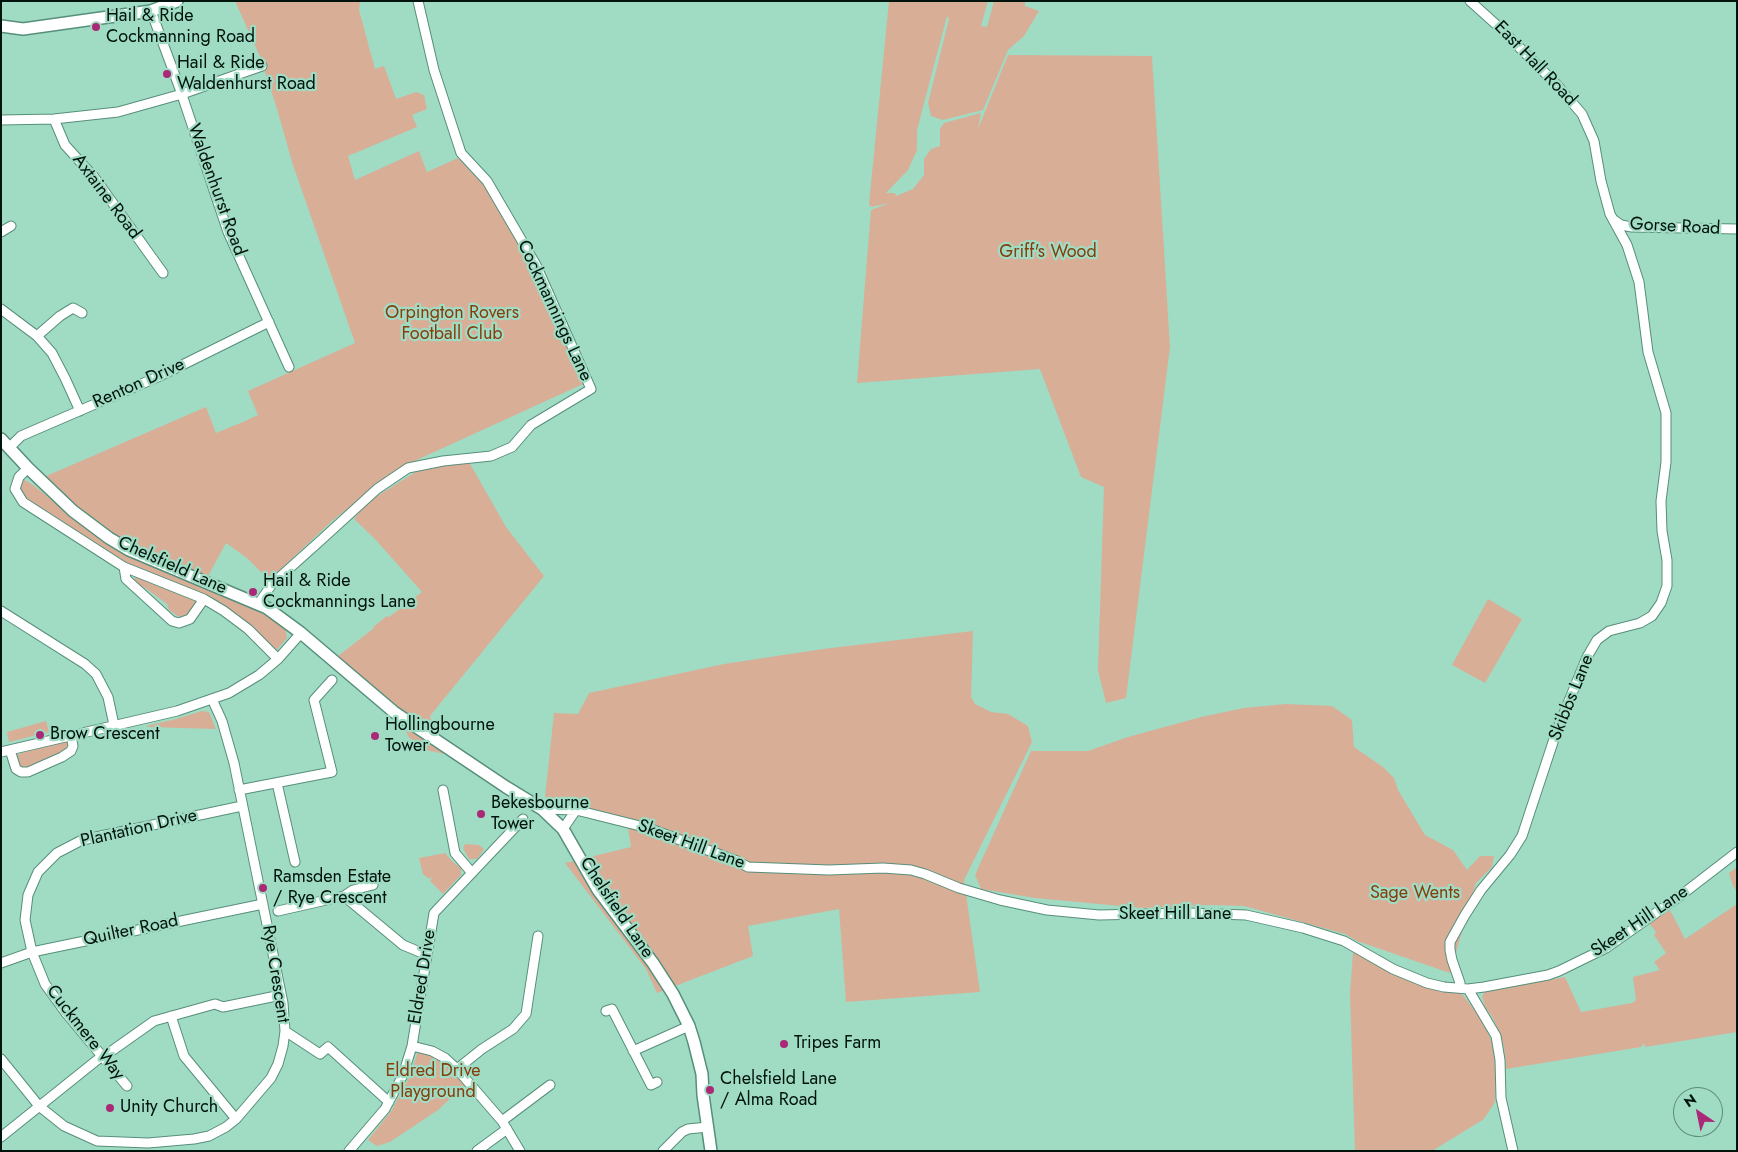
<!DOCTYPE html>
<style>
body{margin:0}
#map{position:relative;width:1738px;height:1152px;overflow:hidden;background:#a0dbc4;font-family:Jost,sans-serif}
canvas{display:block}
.frame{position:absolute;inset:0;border:2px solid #00130c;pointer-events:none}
.north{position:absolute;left:1673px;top:1087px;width:50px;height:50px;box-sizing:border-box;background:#a0dbc4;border:1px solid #608b7a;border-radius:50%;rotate:326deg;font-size:14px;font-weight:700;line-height:20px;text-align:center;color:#00130c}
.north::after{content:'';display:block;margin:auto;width:18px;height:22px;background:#aa2976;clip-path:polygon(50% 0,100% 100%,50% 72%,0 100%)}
</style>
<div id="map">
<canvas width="1738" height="1152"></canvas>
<div class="frame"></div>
<div class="north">N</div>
</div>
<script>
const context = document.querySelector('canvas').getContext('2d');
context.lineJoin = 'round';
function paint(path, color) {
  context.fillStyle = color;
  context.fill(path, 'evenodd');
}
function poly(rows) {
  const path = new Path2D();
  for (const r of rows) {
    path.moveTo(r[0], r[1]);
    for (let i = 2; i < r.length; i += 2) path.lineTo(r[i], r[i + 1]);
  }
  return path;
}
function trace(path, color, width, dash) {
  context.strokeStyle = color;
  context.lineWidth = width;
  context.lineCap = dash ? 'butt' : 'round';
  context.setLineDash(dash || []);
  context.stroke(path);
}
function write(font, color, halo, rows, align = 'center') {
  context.font = font + ' Jost,sans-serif';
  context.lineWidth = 4.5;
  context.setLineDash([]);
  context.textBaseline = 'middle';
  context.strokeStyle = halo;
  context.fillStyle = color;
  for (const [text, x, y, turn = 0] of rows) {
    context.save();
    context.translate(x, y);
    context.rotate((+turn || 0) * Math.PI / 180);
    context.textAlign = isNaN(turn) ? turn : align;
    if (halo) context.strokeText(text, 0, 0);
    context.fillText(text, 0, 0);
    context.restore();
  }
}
const green = poly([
 [235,1,360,1,359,10,375,69,384,66,396,99,416,92,424,95,427,109,412,115,417,127,348,156,355,180,419,151,427,172,458,158,495,197,530,263,583,384,408,464,388,477,333,520,269,580,247,558,226,543,208,576,151,552,143,551,102,527,44,477,206,407,216,433,243,422,258,415,248,391,355,343,293,165,277,109,261,59],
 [889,1,988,1,981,26,987,27,994,1,1025,1,1025,6,1039,11,1024,36,1008,50,983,110,943,120,931,116,928,103,949,19,947,16,917,130,917,150,908,170,886,193,895,193,896,196,913,189,924,175,924,159,931,149,940,146,940,129,944,123,981,113,978,129,1008,55,1152,56,1170,347,1126,698,1106,703,1098,670,1104,487,1081,477,1040,369,857,383,871,210,890,203,871,207,869,204],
 [469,462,506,527,544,576,430,716,430,718,437,726,434,731,400,708,337,658,338,656,374,628,373,627,387,616,389,617,422,592,375,539,354,519,366,503,422,468],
 [23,479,33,485,109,545,252,608,285,626,287,638,275,652,253,629,222,604,125,562,75,535,23,499,18,489,21,481],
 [136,575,198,601,190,616,180,617,176,615,169,610,167,604,144,587,138,587,133,583],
 [1488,599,1522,619,1485,683,1452,665],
 [973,631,971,697,975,704,991,712,1008,714,1028,726,1032,742,964,880,980,992,846,1002,839,909,748,926,753,956,657,993,646,969,565,863,631,847,628,827,624,819,545,797,554,713,578,714,589,693,724,664,823,649],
 [1286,704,1332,706,1352,720,1354,747,1383,767,1394,778,1398,790,1425,835,1453,850,1467,870,1480,856,1494,856,1492,867,1476,883,1450,973,1357,941,1345,934,1244,906,1210,905,1142,908,1035,898,981,889,975,875,1031,751,1088,751,1128,737,1201,717,1244,708],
 [202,711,209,712,216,729,148,727,146,726,176,719],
 [397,719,446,750,445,754,421,749,408,736,406,731],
 [46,721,49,732,9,742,7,732],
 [65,741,68,742,70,747,68,750,22,769,19,768,16,758,18,754],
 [465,844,479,845,484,849,477,859,469,859,463,848],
 [445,853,453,862,461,868,461,875,443,894,430,881,432,878,431,877,429,879,423,874,419,858],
 [1737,867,1737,892,1733,886,1729,873],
 [1737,904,1737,1032,1645,1047,1644,1043,1641,1047,1506,1069,1504,1047,1498,1030,1493,1018,1485,1007,1482,996,1485,992,1565,977,1581,1012,1632,1003,1636,1000,1633,977,1660,970,1654,962,1666,953,1654,935,1656,932,1649,923,1670,910,1685,939],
 [1353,952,1463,995,1481,1019,1492,1042,1495,1064,1495,1102,1484,1119,1432,1151,1355,1151,1350,993],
 [418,1051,447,1062,467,1083,438,1110,390,1142,377,1146,368,1140,392,1110,410,1076]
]);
const street = poly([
 [151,11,180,89,228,232,289,367],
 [54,119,65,145,94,177,163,273],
 [1,120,54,119,118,112,182,94,262,66],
 [1614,220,1621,225,1632,227,1737,229],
 [1,232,11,226],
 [1,309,37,336,52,353,65,378,80,411],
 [37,336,60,316,73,308,82,313],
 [10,447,21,436,160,376,269,322],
 [28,468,19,477,15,489,23,502,124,567,126,579,172,621,179,623,190,619,204,599],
 [124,567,204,599,224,611,248,629,278,659],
 [259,603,272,584,320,541,377,489,408,468,443,461,491,456,512,447,531,425,591,389,536,265,487,181,461,153,434,70,418,1],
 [1,611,85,664,96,674,108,697,114,725],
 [10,750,16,769,21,772,28,772,62,757,71,751,73,746,71,735],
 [1,752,177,711,229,693,259,675,278,659,301,633],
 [277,783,295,862],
 [239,790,332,772,314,700,332,680],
 [443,790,455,853,472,873],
 [542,809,576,810,648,828,737,861,748,867,829,870,883,868,911,870,925,874,959,888,1000,900,1047,910,1099,915,1189,913,1246,915,1303,928,1344,941,1393,969,1427,983,1444,987,1468,989,1484,987,1548,975,1559,971,1606,948,1680,896,1737,852],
 [563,829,576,810],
 [344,896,353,890,373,885],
 [278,911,344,896,403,945,427,955],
 [1,963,32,952,263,904],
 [1460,988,1460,983,1452,960,1450,950,1450,942,1465,915,1481,890,1510,855,1522,836,1557,730,1587,657,1597,640,1609,631,1640,623,1652,616,1661,603,1667,586,1667,560,1662,531,1661,501,1666,462,1666,413,1648,352,1639,282,1627,245,1610,214,1601,181,1594,141,1582,114,1557,85,1500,28,1470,1],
 [1468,989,1496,1036,1500,1060,1501,1098,1513,1151],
 [606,1011,612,1009,651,1085,657,1082],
 [171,1016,184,1056,236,1119],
 [285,1031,320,1054,328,1047,389,1102],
 [412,1046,432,1051,445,1058,457,1069,502,1121,520,1151],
 [633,1051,689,1026],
 [1,1059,39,1106,64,1126,97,1141,148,1143,194,1139,209,1136,226,1127,236,1119,271,1078,278,1064,283,1046,285,1031,283,1003,234,763,222,721,212,699],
 [457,1069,482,1049,513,1029,526,1014,538,936],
 [127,1086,66,1013,45,984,32,952,25,920,28,895,38,872,57,853,82,840,242,806],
 [502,1121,550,1085],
 [1,1137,102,1056,113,1050,154,1021,215,1004,223,1007,281,995],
 [349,1151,385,1109,403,1075,412,1046,434,913,523,819],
 [477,1151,507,1129],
 [663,1151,682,1132,688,1129,708,1127]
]);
const secondary = poly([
 [1,26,23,29,151,11,177,1],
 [1,439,28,468,73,511,109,538,129,550,267,608,301,633,394,712,506,787,542,809,563,829,598,890,653,963,673,994,689,1026,694,1042,702,1074,703,1095,711,1151]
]);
const markers = [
 [96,27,5,"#aa2976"],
 [167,74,5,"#aa2976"],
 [253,592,5,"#aa2976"],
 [40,735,5,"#aa2976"],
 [375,736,5,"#aa2976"],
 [481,814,5,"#aa2976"],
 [263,888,5,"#aa2976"],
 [784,1044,5,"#aa2976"],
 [710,1090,5,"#aa2976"],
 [110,1108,5,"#aa2976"]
];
const poiNames = [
 ["Hail & Ride",106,17],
 ["Cockmanning Road",106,38],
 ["Hail & Ride",177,64],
 ["Waldenhurst Road",177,85],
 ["Hail & Ride",263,582],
 ["Cockmannings Lane",263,603],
 ["Hollingbourne",385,726],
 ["Tower",385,747],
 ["Brow Crescent",50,735],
 ["Bekesbourne",491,804],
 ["Tower",491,825],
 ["Ramsden Estate",273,878],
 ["/ Rye Crescent",273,899],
 ["Tripes Farm",794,1044],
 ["Chelsfield Lane",720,1080],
 ["/ Alma Road",720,1101],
 ["Unity Church",120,1108]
];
const streetNames = [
 ["East Hall Road",1535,64,46],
 ["Waldenhurst Road",216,190,70],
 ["Axtaine Road",106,197,53],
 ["Gorse Road",1675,227,3],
 ["Cockmannings Lane",554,311,65],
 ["Renton Drive",139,384,-24],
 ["Chelsfield Lane",172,566,24],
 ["Skibbs Lane",1572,698,-68],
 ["Plantation Drive",139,829,-13],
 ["Skeet Hill Lane",691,845,20],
 ["Chelsfield Lane",616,908,56],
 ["Skeet Hill Lane",1175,915],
 ["Skeet Hill Lane",1640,922,-34],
 ["Quilter Road",131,931,-12],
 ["Rye Crescent",275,974,81],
 ["Eldred Drive",423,977,-81],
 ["Cuckmere Way",85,1033,52]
];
const parkNames = [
 ["Griff's Wood",1048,253],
 ["Orpington Rovers",452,314],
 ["Football Club",452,335],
 ["Sage Wents",1415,894],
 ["Eldred Drive",433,1072],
 ["Playground",433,1093]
];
paint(green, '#d9ae97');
trace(street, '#568f7a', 11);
trace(secondary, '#568f7a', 14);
trace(street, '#fff', 9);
trace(secondary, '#fff', 11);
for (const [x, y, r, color] of markers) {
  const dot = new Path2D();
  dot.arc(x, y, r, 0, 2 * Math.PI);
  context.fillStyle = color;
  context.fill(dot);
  trace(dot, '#a0dbc4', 2);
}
write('18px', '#00130c', '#a0dbc4', poiNames, 'left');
write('18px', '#00130c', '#a0dbc4', streetNames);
write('18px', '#853d0a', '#a0dbc4', parkNames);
</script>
